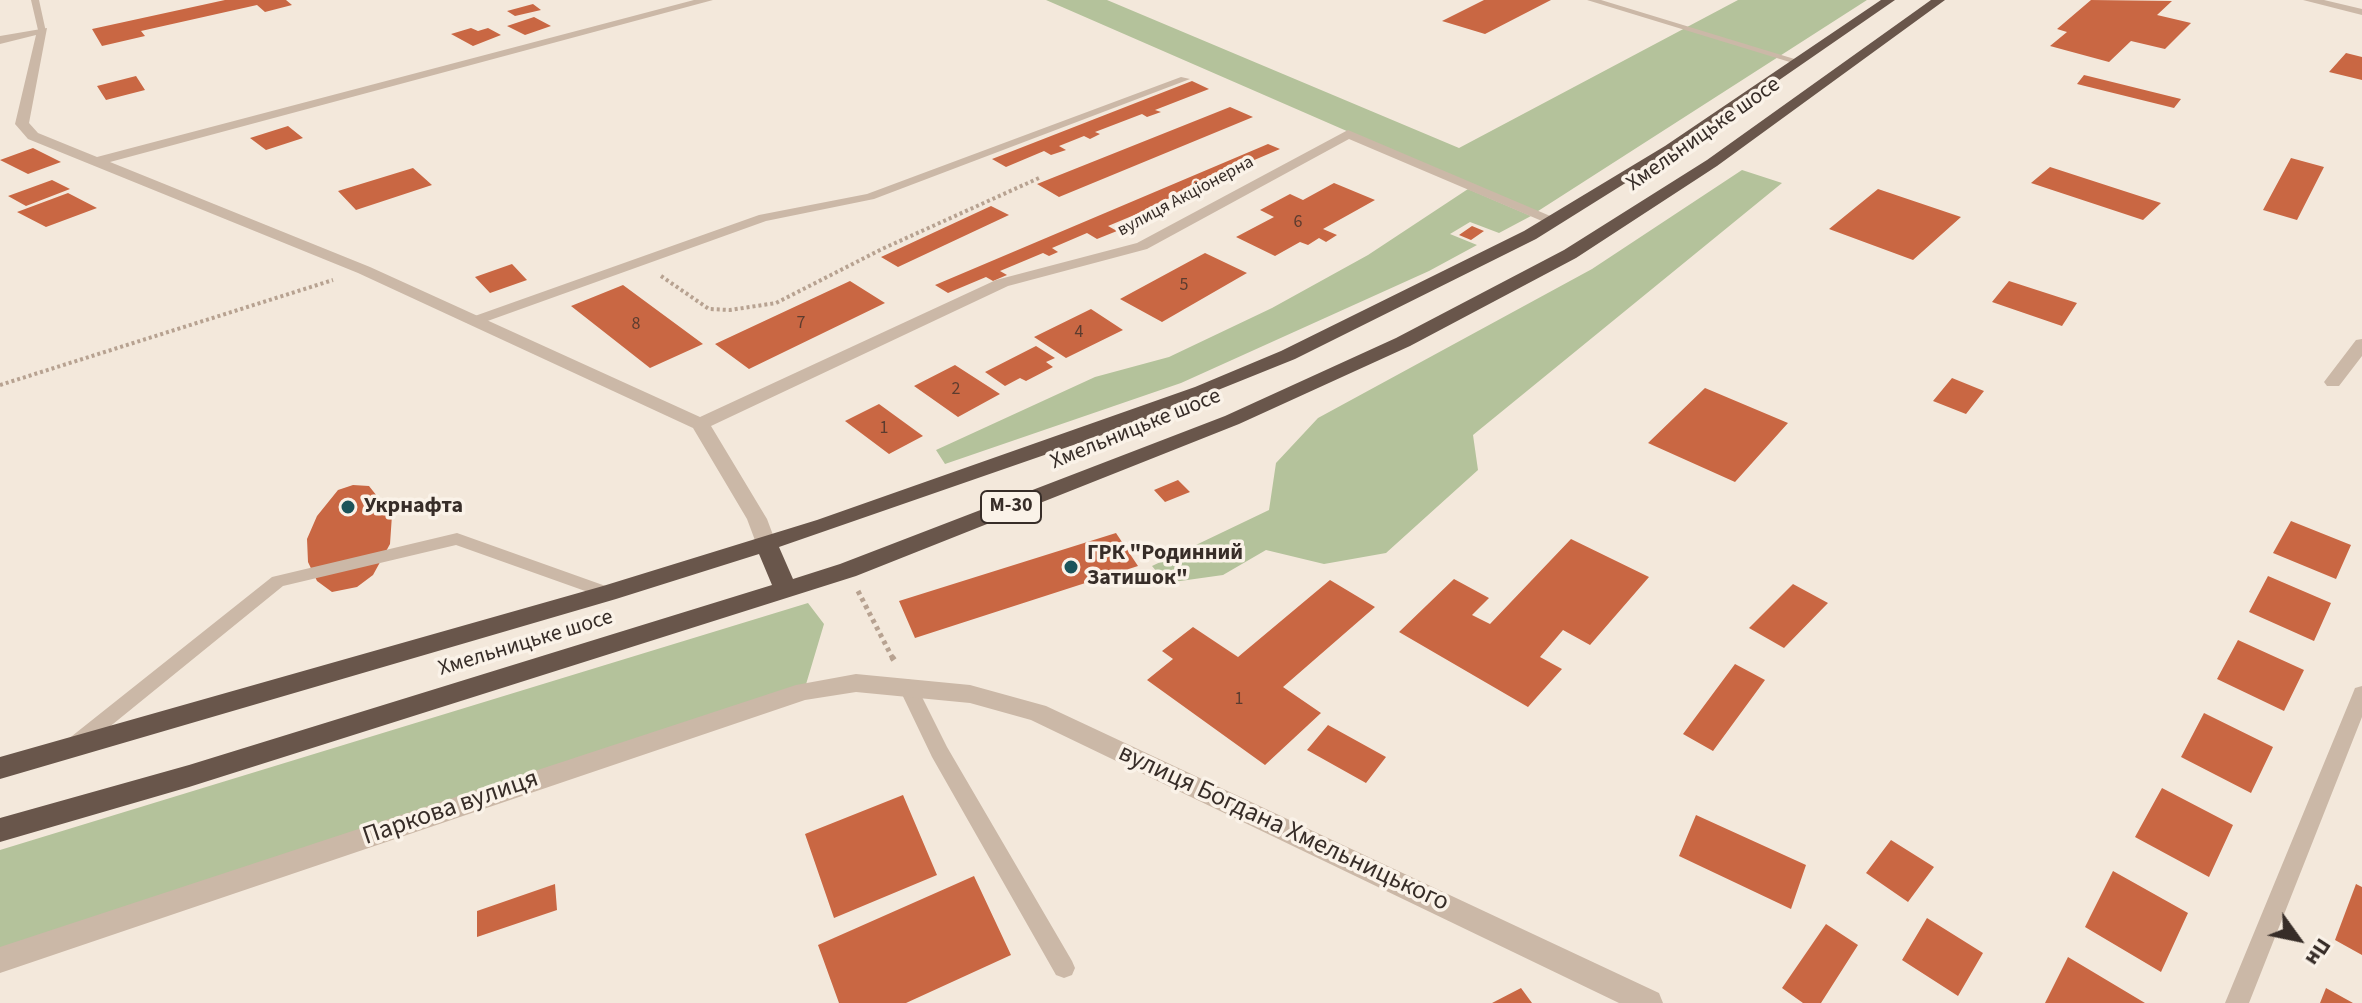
<!DOCTYPE html>
<meta charset="utf-8">
<style>
body{margin:0}
#map{position:relative;width:2362px;height:1003px;overflow:hidden;background:#f3e8db;font-family:"Source Sans 3",sans-serif}
canvas{display:block}
.north{position:absolute;left:2258px;top:899px;width:80px;height:80px;-webkit-text-stroke:6px #faf2e8;paint-order:stroke;rotate:123deg;font-size:22px;font-weight:700;line-height:32px;text-align:center;color:#372d28}
.north::after{content:'';display:block;margin:auto;width:28px;height:36px;background:#372d28;clip-path:polygon(50% 0,100% 100%,50% 72%,0 100%)}
</style>
<div id="map">
<canvas width="2362" height="1003"></canvas>
<div class="north">Пн</div>
</div>
<script>
const context = document.querySelector('canvas').getContext('2d');
context.lineJoin = 'round';
function paint(path, color) {
  context.fillStyle = color;
  context.fill(path, 'evenodd');
}
function poly(rows) {
  const path = new Path2D();
  for (const r of rows) {
    path.moveTo(r[0], r[1]);
    for (let i = 2; i < r.length; i += 2) path.lineTo(r[i], r[i + 1]);
  }
  return path;
}
function trace(path, color, width, dash) {
  context.strokeStyle = color;
  context.lineWidth = width;
  context.lineCap = dash ? 'butt' : 'round';
  context.setLineDash(dash || []);
  context.stroke(path);
}
function write(font, color, halo, rows, align = 'center') {
  context.font = font + ' "Source Sans 3",sans-serif';
  context.lineWidth = 7;
  context.setLineDash([]);
  context.textBaseline = 'middle';
  context.strokeStyle = halo;
  context.fillStyle = color;
  for (const [text, x, y, turn = 0] of rows) {
    context.save();
    context.translate(x, y);
    context.rotate((+turn || 0) * Math.PI / 180);
    context.textAlign = isNaN(turn) ? turn : align;
    if (halo) context.strokeText(text, 0, 0);
    context.fillText(text, 0, 0);
    context.restore();
  }
}
const green = poly([
 [1046,0,1107,0,1459,148,1738,0,1867,0,1535,213],
 [1742,170,1782,183,1473,435,1478,470,1386,553,1324,564,1266,550,1223,575,1166,583,1152,566,1269,510,1276,463,1318,418,1592,269],
 [1468,189,1531,216,1499,233,1470,222,1450,234,1477,245,1429,271,1181,383,945,464,936,450,1095,377,1169,357,1272,308,1368,255],
 [808,603,824,624,804,691,0,960,0,850]
]);
const building = poly([
 [225,0,286,0,292,5,265,12,257,5,141,31,145,36,102,46,92,29],
 [1484,0,1551,0,1485,34,1442,21],
 [2091,0,2172,1,2157,15,2191,23,2165,49,2131,41,2109,62,2050,46,2067,32,2057,29],
 [533,4,541,10,515,16,507,11],
 [534,17,551,26,525,35,507,26],
 [471,28,478,31,488,28,501,35,473,46,451,34],
 [2346,53,2362,57,2362,80,2329,72],
 [2084,75,2181,99,2174,108,2077,84],
 [136,76,145,90,106,100,97,86],
 [1192,81,1209,89,1155,110,1161,112,1147,117,1142,114,1095,132,1100,134,1090,139,1084,136,1059,146,1066,150,1051,155,1044,151,1006,167,992,159],
 [1230,107,1253,117,1059,197,1037,184],
 [288,126,303,138,266,150,250,138],
 [1268,144,1280,149,1203,182,1216,189,1204,194,1193,188,1158,203,1167,208,1151,215,1144,211,1108,226,1117,231,1097,239,1087,233,1052,248,1058,252,1049,256,1043,253,1000,271,1007,275,993,281,986,277,948,293,935,285],
 [33,148,61,162,28,174,0,160],
 [2291,158,2324,167,2297,220,2263,210],
 [2050,167,2161,203,2143,220,2031,183],
 [413,168,432,185,356,210,338,191],
 [52,180,70,189,26,206,8,196],
 [1334,183,1375,200,1323,229,1337,235,1326,242,1319,238,1308,245,1300,242,1275,256,1236,237,1274,217,1260,210,1290,194,1303,200],
 [1878,189,1961,217,1913,260,1829,229],
 [68,193,97,208,46,227,17,212],
 [991,206,1009,215,898,267,881,257],
 [1472,226,1484,231,1471,240,1459,235],
 [1205,253,1247,273,1162,322,1120,299],
 [512,264,527,280,490,293,475,277],
 [850,281,885,303,749,369,715,344],
 [2009,281,2077,303,2062,326,1992,302],
 [623,285,703,344,650,368,571,306],
 [1091,309,1123,330,1066,358,1034,337],
 [1036,346,1055,358,1046,362,1053,367,1026,381,1020,378,1005,386,985,372],
 [955,365,1000,394,958,417,914,386],
 [1952,378,1984,391,1966,414,1933,401],
 [1705,388,1788,423,1735,482,1648,443],
 [879,404,923,436,889,454,845,421],
 [1178,480,1190,492,1165,502,1154,490],
 [353,485,369,486,392,515,390,544,373,575,357,587,332,592,317,581,308,562,307,539,317,516,338,490],
 [2291,521,2351,545,2336,579,2273,553],
 [1116,533,1138,566,915,638,899,601],
 [1571,539,1649,577,1590,645,1563,630,1540,657,1562,669,1528,707,1399,632,1454,579,1489,598,1472,615,1490,624],
 [2268,576,2331,603,2314,641,2249,612],
 [1330,580,1375,607,1283,687,1321,713,1265,765,1147,680,1173,659,1162,651,1193,627,1238,657],
 [1793,584,1828,603,1784,648,1749,628],
 [2238,640,2304,670,2284,711,2217,679],
 [1735,664,1765,680,1713,751,1683,734],
 [2204,713,2273,747,2251,793,2181,757],
 [1328,725,1386,757,1366,783,1307,750],
 [2162,788,2233,825,2209,877,2135,837],
 [903,795,937,875,834,918,805,834],
 [1696,815,1806,865,1791,909,1679,856],
 [1891,840,1934,867,1908,902,1866,873],
 [2113,871,2188,913,2161,972,2085,927],
 [974,876,1011,955,906,1003,839,1003,818,945],
 [555,884,557,910,477,937,477,911],
 [2356,884,2362,887,2362,955,2335,940],
 [1927,918,1983,953,1958,996,1902,960],
 [1826,924,1858,945,1821,1003,1803,1003,1782,988],
 [2068,957,2145,1003,2045,1003],
 [1521,988,1532,1003,1492,1003],
 [2326,988,2353,1003,2320,1003]
]);
const pathFar2 = poly([
 [661,276,709,309,730,310,776,303,882,249,1039,178],
 [0,385,333,280]
]);
const pathFar1 = poly([
 [858,591,893,659]
]);
const path = poly([
 [892,657,894,660]
]);
const service = poly([
 [31,0,39,0,46,32,38,30,31,0],
 [1587,0,1601,0,1801,61,1793,63,1587,0],
 [1181,77,1190,79,874,199,766,221,482,323,477,324,470,320,472,317,759,215,867,194,1181,77],
 [457,533,614,589,617,593,614,597,602,597,456,545,283,586,81,750,74,753,67,750,64,745,67,740,272,577,457,533],
 [907,679,914,681,947,747,1072,961,1075,968,1072,975,1064,978,1056,975,932,757,898,686,900,681,907,679],
 [2362,686,2362,717,2249,1003,2225,1003,2353,693,2355,688,2362,686]
]);
const minor = poly([
 [694,0,713,0,110,162,370,267,700,417,996,280,1137,243,1348,130,1562,221,1559,224,1549,224,1349,139,1147,249,1008,286,711,426,767,519,776,543,773,548,766,550,759,548,756,543,747,519,693,428,358,273,28,139,15,124,36,35,0,44,0,36,47,28,29,123,38,133,97,157,694,0],
 [2362,339,2362,356,2339,386,2327,386,2324,382,2327,378,2356,340,2362,339],
 [856,674,970,685,1046,706,1659,993,1663,1003,1619,1003,1031,720,970,703,856,692,805,700,0,973,0,947,796,685,856,674]
]);
const tertiary = poly([
 [2303,0,2324,0,2362,9,2362,15,2303,0]
]);
const trunk = poly([
 [1881,0,1895,0,1675,152,1536,239,1295,359,1131,425,779,547,793,579,840,564,1225,416,1396,338,1564,250,1707,160,1931,0,1945,0,1717,166,1576,258,1410,346,1239,424,856,576,189,787,0,842,0,818,189,765,772,585,759,554,616,599,0,779,0,757,603,586,817,520,1195,387,1281,351,1524,231,1665,146,1881,0]
]);
const markers = [
 [348,507,8,"#1c545a"],
 [1071,567,8,"#1c545a"]
];
const farStreetnames = [
 ["вулиця Акціонерна",1186,197,-28]
];
const numberNames = [
 ["6",1298,223],
 ["5",1184,286],
 ["7",801,324],
 ["8",636,325],
 ["4",1079,333],
 ["2",956,390],
 ["1",884,429],
 ["1",1239,700]
];
const shields = [
 [1011,507,60]
];
const shieldNames = [
 ["М-30",1011,507]
];
const streetNames = [
 ["Хмельницьке шосе",1704,135,-35],
 ["Хмельницьке шосе",1136,430,-22],
 ["Хмельницьке шосе",526,644,-17]
];
const poiNames = [
 ["Укрнафта",364,507],
 ["ГРК \"Родинний",1087,554],
 ["Затишок\"",1087,579]
];
const nearStreetnames = [
 ["Паркова вулиця",451,809,-19],
 ["вулиця Богдана Хмельницького",1283,829,25]
];
paint(green, '#b4c29b');
paint(building, '#c96743');
trace(pathFar2, '#b7a291', 4, [3, 3]);
trace(pathFar1, '#b7a291', 5, [4, 4]);
trace(path, '#b7a291', 6, [5, 5]);
paint(service, '#cbb8a7');
paint(minor, '#cbb8a7');
paint(tertiary, '#cbb8a7');
paint(trunk, '#69564b');
for (const [x, y, r, color] of markers) {
  const dot = new Path2D();
  dot.arc(x, y, r, 0, 2 * Math.PI);
  context.fillStyle = color;
  context.fill(dot);
  trace(dot, '#faf2e8', 3);
}
write('18px', '#372d28', '#faf2e8', farStreetnames);
write('18px', '#5c3c2f', null, numberNames);
for (const [x, y, w] of shields) {
  const box = new Path2D();
  box.roundRect(x - w / 2, y - 16, w, 32, 6);
  context.fillStyle = '#faf2e8';
  context.fill(box);
  trace(box, '#372d28', 2);
}
write('bold 20px', '#372d28', null, shieldNames);
write('22px', '#372d28', '#faf2e8', streetNames);
write('bold 22px', '#372d28', '#faf2e8', poiNames, 'left');
write('26px', '#372d28', '#faf2e8', nearStreetnames);
</script>
